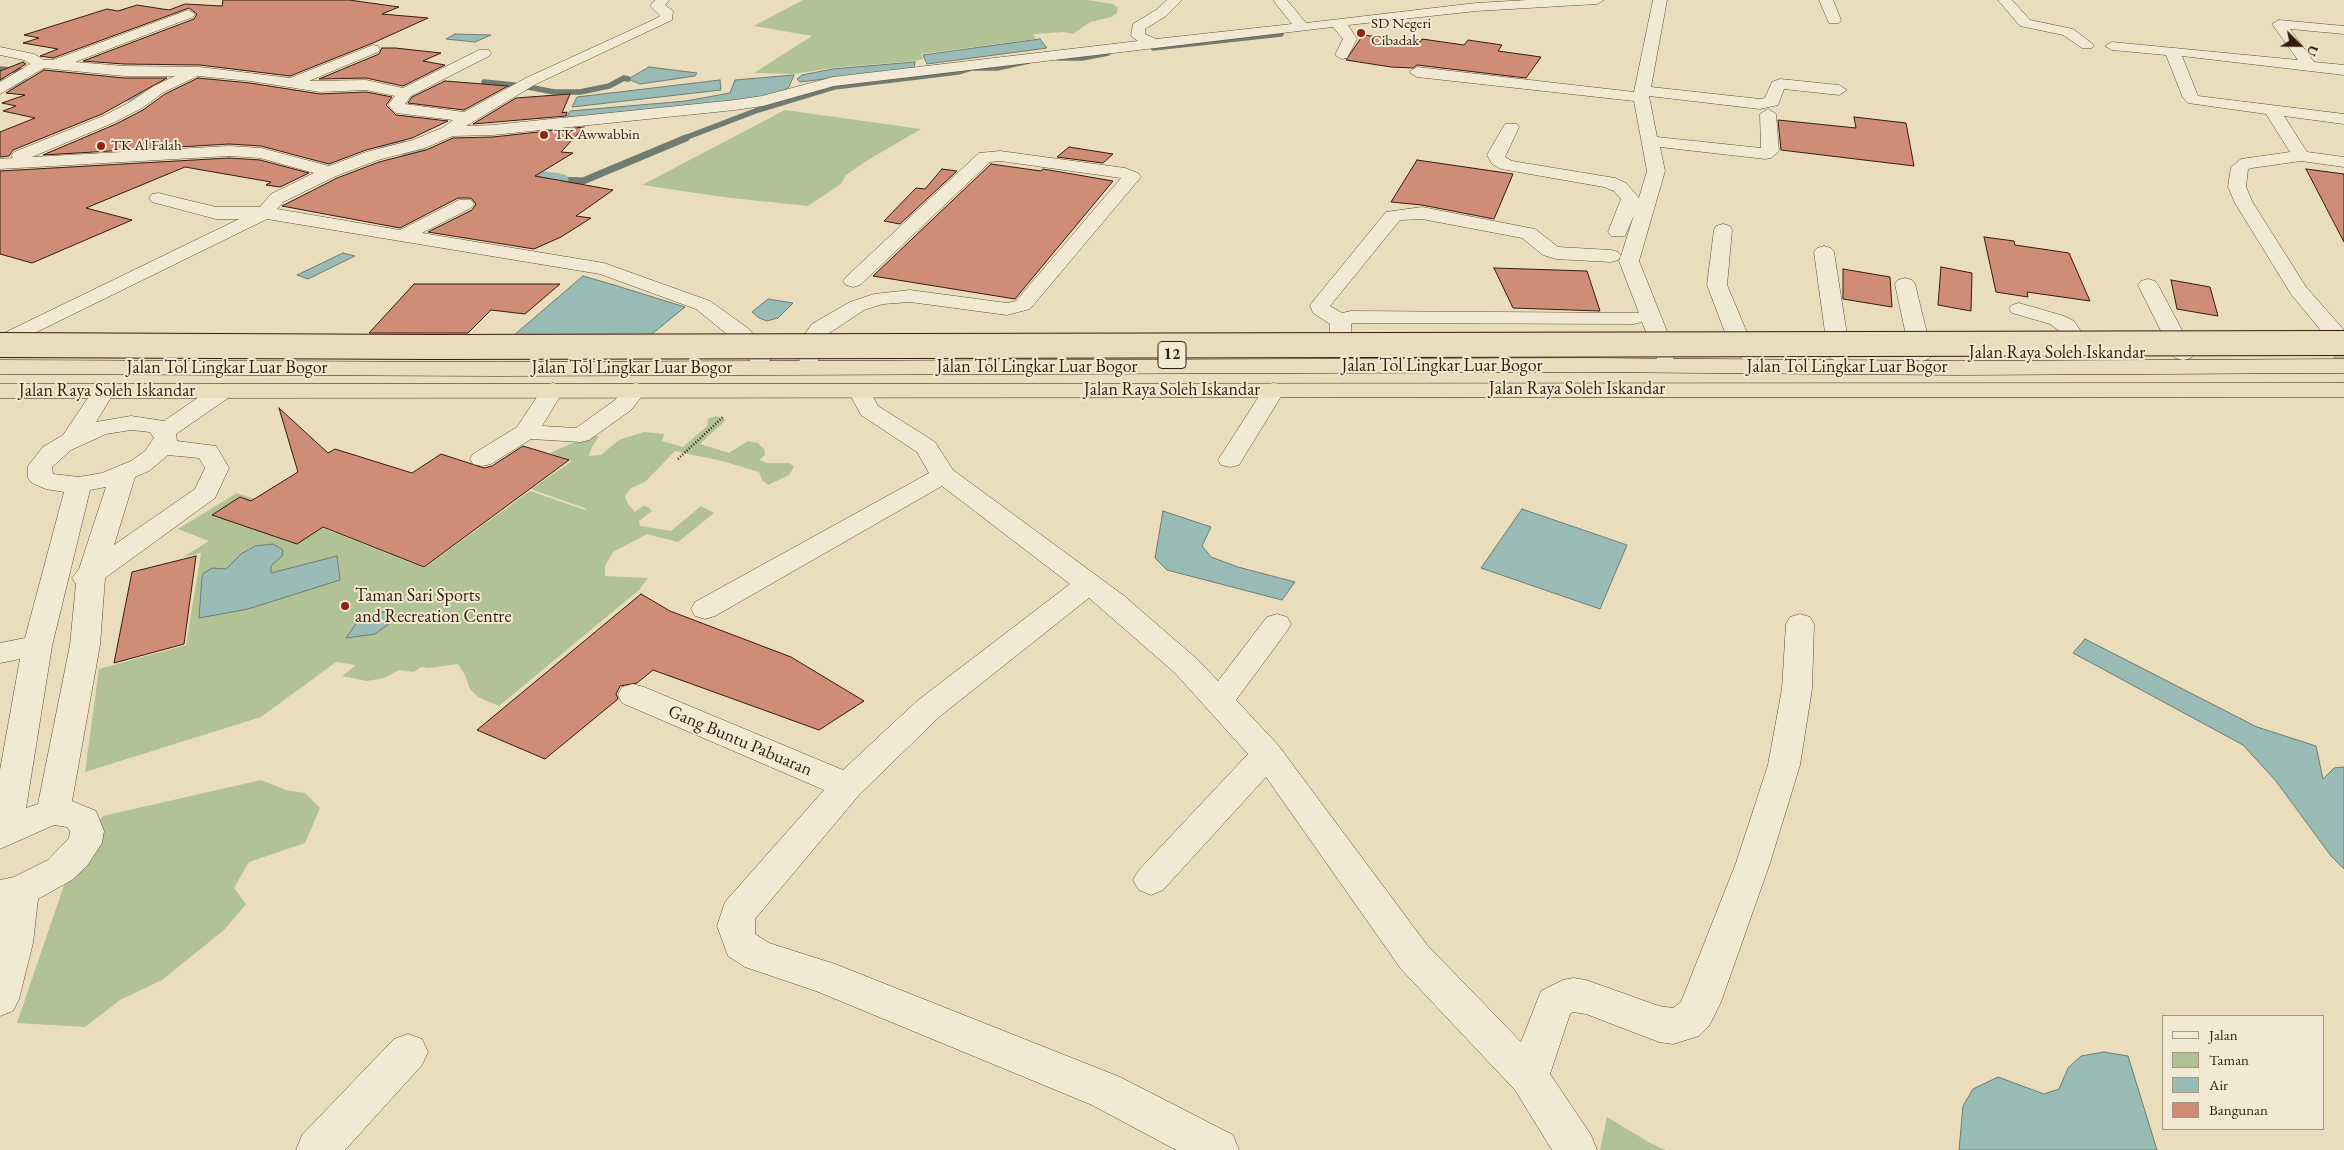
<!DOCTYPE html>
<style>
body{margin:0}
#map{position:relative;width:2344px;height:1150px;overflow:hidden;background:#eaddbc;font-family:"EB Garamond",serif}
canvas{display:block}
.legend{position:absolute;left:2162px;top:1015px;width:162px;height:115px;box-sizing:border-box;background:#f1e9d3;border:1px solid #a69784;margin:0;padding:6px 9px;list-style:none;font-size:15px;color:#351c0d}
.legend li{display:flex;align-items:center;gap:10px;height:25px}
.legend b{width:25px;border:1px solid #a69784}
.north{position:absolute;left:2274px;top:20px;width:50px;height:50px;-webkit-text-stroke:4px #f1e9d3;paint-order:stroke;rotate:113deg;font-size:14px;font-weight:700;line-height:20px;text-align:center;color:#351c0d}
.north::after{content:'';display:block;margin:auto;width:18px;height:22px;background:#351c0d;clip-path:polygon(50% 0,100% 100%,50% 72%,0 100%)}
</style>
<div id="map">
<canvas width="2344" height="1150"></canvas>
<ul class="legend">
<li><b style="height:6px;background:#f1e9d3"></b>Jalan</li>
<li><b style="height:14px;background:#b1c295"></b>Taman</li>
<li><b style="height:14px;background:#98bbb5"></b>Air</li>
<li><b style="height:14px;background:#cf8c77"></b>Bangunan</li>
</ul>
<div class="north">U</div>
</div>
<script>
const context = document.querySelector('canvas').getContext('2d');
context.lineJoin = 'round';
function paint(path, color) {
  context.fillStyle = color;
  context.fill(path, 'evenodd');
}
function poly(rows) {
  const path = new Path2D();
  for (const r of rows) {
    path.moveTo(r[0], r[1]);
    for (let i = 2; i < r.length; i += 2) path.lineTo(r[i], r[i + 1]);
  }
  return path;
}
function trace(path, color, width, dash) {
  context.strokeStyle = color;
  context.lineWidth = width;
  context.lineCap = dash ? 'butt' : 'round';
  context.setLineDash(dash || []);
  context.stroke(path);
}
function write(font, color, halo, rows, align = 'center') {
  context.font = font + ' "EB Garamond",serif';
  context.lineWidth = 4;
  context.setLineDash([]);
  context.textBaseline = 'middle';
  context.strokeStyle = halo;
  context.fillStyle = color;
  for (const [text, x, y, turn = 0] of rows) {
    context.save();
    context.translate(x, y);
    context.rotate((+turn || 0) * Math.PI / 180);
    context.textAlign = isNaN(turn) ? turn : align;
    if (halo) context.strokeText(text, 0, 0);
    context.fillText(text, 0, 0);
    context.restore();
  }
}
const green = poly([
 [803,0,1087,0,1113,4,1118,8,1117,13,1111,17,1090,22,1073,34,1064,32,1034,34,1035,39,921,54,923,59,915,61,830,68,795,74,754,73,812,36,754,26],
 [785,110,921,129,868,160,846,175,841,184,808,206,723,197,642,185],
 [716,416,726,420,700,444,729,453,748,441,758,443,764,449,765,455,759,460,767,463,790,463,794,467,789,475,768,485,762,480,759,472,722,461,675,451,645,482,631,488,625,496,628,504,635,512,643,506,648,507,652,511,639,521,640,526,671,531,701,506,714,513,678,542,647,534,613,552,605,566,605,576,648,578,639,590,499,706,478,697,470,689,465,675,458,664,429,668,421,667,414,672,399,670,384,678,367,681,342,676,356,665,336,662,261,717,85,772,99,669,186,645,201,553,183,557,209,541,178,529,237,493,296,513,292,516,424,568,530,491,585,510,587,509,531,489,572,461,550,453,588,436,599,436,591,449,589,456,601,455,619,440,644,432,664,434,662,441,683,447,707,426,708,419],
 [261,780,286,790,305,793,320,808,305,843,249,862,234,888,246,904,224,930,162,980,120,1000,85,1027,17,1023,76,850,103,816],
 [1607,1117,1650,1143,1666,1150,1600,1150]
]);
const water = poly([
 [455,34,491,35,475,42,446,39,455,34],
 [1040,39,1047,48,927,64,923,55,1040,39],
 [915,62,914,68,800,82,797,79,802,75,832,69,915,62],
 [649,67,697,73,695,76,640,84,628,79,649,67],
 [794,75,789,87,781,92,757,99,613,115,567,117,570,111,686,101,730,93,735,80,794,75],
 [720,80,721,90,572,107,577,97,720,80],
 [343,253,355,256,308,279,297,275,343,253],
 [583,276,614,285,685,307,647,338,513,336,583,276],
 [768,299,793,303,778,318,767,321,759,318,752,312,768,299],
 [1522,509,1627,545,1600,609,1481,568,1522,509],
 [1163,511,1211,527,1202,546,1211,557,1238,567,1295,582,1282,600,1167,570,1155,558,1163,511],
 [273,544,283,550,282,556,271,566,271,573,337,556,340,580,248,609,199,618,202,577,204,573,212,568,226,569,241,554,255,546,273,544],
 [383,612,400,616,375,634,346,638,359,619,383,612],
 [2085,639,2257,727,2316,746,2323,779,2334,768,2344,767,2344,869,2331,856,2276,781,2243,745,2073,653,2085,639],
 [2104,1052,2128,1056,2157,1150,1959,1150,1963,1106,1973,1089,1998,1077,2044,1094,2059,1089,2068,1068,2081,1056,2104,1052]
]);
const streamFar1 = poly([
 [1153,48,1281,34],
 [1058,58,1082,58,1108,53],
 [0,69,22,71],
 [484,82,514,85],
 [523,86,554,92,580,92,609,86,624,78,628,79],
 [682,139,758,110,834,87,958,72,971,68,997,68,1029,61]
]);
const stream = poly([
 [558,180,583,181,686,138]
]);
const canal = poly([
 [0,78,58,80,141,91,148,93,151,97,148,101,141,103,58,92,0,90,0,78],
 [343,124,417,144,443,157,487,165,558,173,566,175,569,180,566,185,558,187,487,179,429,168,401,154,336,134,332,130,336,126,343,124]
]);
const building = poly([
 [223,0,349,0,399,7,382,14,428,18,373,43,290,76,200,65,124,64,83,61,194,19,197,14,189,8,53,58,40,56,58,49,23,43,39,38,24,35,107,9,118,11,137,5,169,10,185,4,222,6,223,0],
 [1363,35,1420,42,1422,39,1464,45,1468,40,1502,45,1498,51,1541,57,1526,78,1417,65,1413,68,1391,67,1346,60,1363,35],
 [382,48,395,48,441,53,423,61,445,65,403,86,366,78,319,79,379,54,382,48],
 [23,62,26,64,0,80,0,71,23,62],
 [44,70,124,78,167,78,102,114,13,150,9,156,0,157,0,132,35,118,3,111,16,106,2,103,25,95,6,93,44,70],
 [198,78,250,83,320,94,366,92,392,97,386,105,396,115,448,121,412,138,366,150,329,164,261,146,229,144,43,155,116,124,143,110,165,94,198,78],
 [445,81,508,86,464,110,408,103,412,97,445,81],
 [570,94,562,113,567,112,566,116,473,124,516,98,570,94],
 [1854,117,1906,123,1914,166,1781,150,1778,120,1856,128,1854,117],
 [584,127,561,152,573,153,535,176,613,190,576,216,591,218,561,237,534,249,428,232,472,210,476,204,471,198,458,198,400,228,282,206,337,178,379,162,426,150,453,138,493,137,584,127],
 [1069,147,1113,154,1103,163,1057,157,1069,147],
 [229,158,260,160,309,173,280,187,266,185,271,182,185,167,86,208,132,220,32,263,0,254,0,171,229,158],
 [1417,160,1513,174,1494,219,1422,205,1391,202,1417,160],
 [991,164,1041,171,1043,169,1113,181,1015,299,873,276,991,164],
 [942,169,957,171,900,224,884,221,916,188,925,189,942,169],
 [2306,169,2344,174,2344,242,2306,169],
 [1984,237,2014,241,2015,245,2069,253,2090,301,2027,292,2028,297,1996,292,1984,237],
 [1941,267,1972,273,1971,311,1938,305,1941,267],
 [1494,268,1587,271,1600,311,1513,308,1494,268],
 [1843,269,1890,277,1892,307,1843,299,1843,269],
 [2171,280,2210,287,2218,316,2177,309,2171,280],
 [414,284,560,284,525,314,491,310,468,333,369,333,414,284],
 [279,408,328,453,335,449,412,473,441,454,484,468,492,466,523,446,569,460,424,567,323,527,297,544,212,515,240,497,251,501,298,472,279,408],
 [196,556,184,644,114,663,132,572,196,556],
 [641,594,670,611,791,657,864,701,819,730,653,670,637,683,620,686,616,694,618,699,545,759,477,730,641,594]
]);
const highwayTunnel = poly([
 [2335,354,2344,359]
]);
const path = poly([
 [678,459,724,416]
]);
const minor = poly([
 [655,0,669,0,665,5,673,11,672,20,536,84,466,126,493,125,735,100,762,96,833,77,1138,41,1131,36,1133,24,1156,10,1167,0,1182,0,1166,16,1145,29,1145,34,1156,39,1292,24,1273,0,1287,0,1306,23,1476,3,1528,0,1604,0,1597,4,1476,11,1348,25,1357,39,1347,58,1342,59,1335,55,1343,39,1333,27,834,86,763,106,735,110,493,135,453,136,425,148,378,160,336,176,283,202,277,209,400,230,459,200,471,200,474,204,471,208,422,233,604,263,710,301,749,329,768,353,771,358,768,363,760,365,752,363,733,339,696,309,600,274,267,219,0,350,0,335,239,219,216,219,152,202,149,198,152,194,158,193,216,207,260,207,271,194,314,173,260,158,229,156,0,169,0,159,13,158,11,156,14,152,103,116,130,102,154,86,175,76,124,76,44,68,0,94,0,82,30,64,24,60,0,55,0,47,34,54,44,60,53,60,188,10,195,14,193,17,75,62,124,66,200,67,290,78,373,45,378,46,380,49,378,52,309,81,366,80,403,88,479,50,489,50,491,53,489,56,411,96,405,104,464,112,526,78,653,20,660,16,650,6,655,0],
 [198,76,250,81,320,92,366,90,395,96,388,105,396,113,453,120,444,127,413,140,366,152,329,166,261,148,229,146,32,157,115,122,142,108,164,92,198,76],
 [1653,0,1667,0,1651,87,1760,99,1765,98,1772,82,1780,79,1839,85,1847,90,1839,95,1784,89,1778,105,1760,109,1649,96,1657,137,1761,148,1760,114,1768,109,1776,114,1779,151,1771,158,1765,159,1660,147,1665,171,1639,261,1676,354,1673,359,1665,361,1657,359,1642,322,1634,324,1353,323,1351,324,1352,338,1349,343,1341,344,1333,343,1330,338,1330,324,1313,313,1310,305,1386,212,1422,207,1535,229,1558,247,1611,250,1618,252,1621,256,1634,215,1625,236,1611,236,1608,232,1621,199,1614,191,1604,187,1501,169,1492,164,1487,155,1505,124,1517,124,1519,127,1505,157,1512,161,1615,178,1626,183,1639,198,1647,171,1634,101,1417,77,1409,72,1417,67,1634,92,1653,0],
 [1422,219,1522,238,1543,255,1556,259,1611,262,1618,260,1621,256,1619,261,1639,313,1351,311,1342,313,1330,306,1400,220,1422,219],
 [1819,0,1833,0,1841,20,1839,23,1829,23,1819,0],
 [1998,0,2012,0,2030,20,2073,29,2094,45,2092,48,2082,48,2063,35,2020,26,1998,0],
 [2279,20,2344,26,2344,34,2290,29,2314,62,2344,65,2344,75,2182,56,2198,96,2344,114,2344,124,2284,116,2307,152,2344,157,2344,167,2301,161,2252,168,2248,169,2246,187,2253,203,2306,287,2344,330,2344,351,2336,349,2291,294,2235,203,2228,187,2231,167,2241,159,2290,152,2266,114,2188,103,2183,98,2166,55,2112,50,2105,46,2112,42,2298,60,2272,24,2279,20],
 [1000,151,1125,168,1138,173,1141,177,1030,309,1007,315,910,302,883,304,864,310,828,334,817,363,809,365,801,363,798,358,804,335,812,324,850,302,874,294,910,290,1007,303,1016,301,1121,178,1000,161,990,162,860,285,853,287,846,285,843,281,846,277,979,153,1000,151],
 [1723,224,1730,226,1732,230,1727,285,1748,335,1761,354,1758,359,1750,361,1742,359,1726,335,1707,285,1714,230,1716,226,1723,224],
 [1824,246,1831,248,1834,252,1850,354,1847,359,1839,361,1831,359,1828,354,1814,252,1817,248,1824,246],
 [1905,278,1912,280,1915,284,1932,354,1929,359,1921,361,1913,359,1910,354,1895,284,1898,280,1905,278],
 [2148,279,2155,281,2158,285,2194,353,2191,358,2183,360,2175,358,2172,353,2138,285,2141,281,2148,279],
 [2019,303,2064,316,2074,321,2095,353,2092,358,2084,360,2076,358,2058,330,2050,324,2012,313,2009,309,2012,305,2019,303],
 [553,383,561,385,564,390,542,426,576,428,615,400,628,385,636,383,644,385,647,390,631,410,589,440,581,442,531,439,491,464,482,466,473,464,470,459,473,454,517,427,545,385,553,383],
 [1274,383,1282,385,1285,390,1242,460,1239,465,1230,467,1221,465,1218,460,1263,390,1266,385,1274,383],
 [104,384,112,386,115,391,96,422,131,416,164,421,215,386,223,384,231,386,234,391,231,396,176,434,177,441,216,446,229,468,215,498,105,578,100,645,72,801,96,811,104,831,102,843,87,866,72,880,38,899,33,943,19,999,13,1011,0,1016,0,880,14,877,48,860,69,838,70,831,67,827,54,825,0,849,0,770,20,659,0,663,0,643,25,638,64,492,46,489,32,483,28,478,28,466,43,447,63,435,96,386,104,384],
 [131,430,150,432,154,438,145,451,131,461,102,473,79,477,53,474,52,467,71,450,106,434,131,430],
 [168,455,199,458,205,468,195,489,114,545,135,477,149,471,168,455],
 [106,487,79,569,72,578,76,584,70,645,38,804,26,808,52,646,90,490,106,487],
 [859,384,867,386,878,406,935,442,953,470,1123,595,1197,659,1218,681,1267,617,1277,614,1287,617,1291,624,1287,631,1236,700,1278,745,1427,945,1521,1042,1541,991,1563,980,1573,978,1586,980,1659,1006,1673,1008,1681,1002,1736,863,1768,765,1782,689,1786,624,1790,617,1800,614,1810,617,1814,624,1812,689,1800,765,1770,863,1721,1002,1709,1026,1699,1036,1673,1044,1659,1042,1586,1014,1573,1012,1570,1014,1550,1074,1591,1135,1597,1150,1552,1150,1515,1090,1401,969,1266,777,1163,890,1151,895,1139,890,1133,880,1139,870,1248,754,1175,673,1089,598,939,717,859,795,755,919,755,934,769,943,835,964,1120,1077,1233,1135,1239,1150,1176,1150,1092,1105,816,991,745,967,728,956,717,926,725,902,824,790,622,703,618,695,622,687,633,684,644,687,843,770,917,701,1070,584,942,486,715,616,705,619,695,616,691,609,695,602,929,473,917,452,861,415,848,391,851,386,859,384],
 [408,1034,422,1039,428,1052,422,1065,345,1150,296,1150,302,1135,394,1039,408,1034]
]);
const highway = poly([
 [1585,358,1957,361,2344,359,2344,373,1957,375,1585,372,498,376,0,374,0,360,498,362,1585,358],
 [2344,383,2344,397,0,398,0,384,2344,383]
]);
const highwayBridge = poly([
 [0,345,433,347,2344,343]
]);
const markers = [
 [1361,33,5,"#8f2418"],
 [544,135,5,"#8f2418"],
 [101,146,5,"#8f2418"],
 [345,606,5,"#8f2418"]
];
const farPoinames = [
 ["SD Negeri",1371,24],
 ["Cibadak",1371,41],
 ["TK Awwabbin",554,135],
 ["TK Al Falah",111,146]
];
const shields = [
 [1172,355,28]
];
const shieldNames = [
 ["12",1172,355]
];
const streetNames = [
 ["Jalan Raya Soleh Iskandar",2057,353],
 ["Jalan Tol Lingkar Luar Bogor",1442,366],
 ["Jalan Tol Lingkar Luar Bogor",1037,367],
 ["Jalan Tol Lingkar Luar Bogor",1847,367],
 ["Jalan Tol Lingkar Luar Bogor",227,368],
 ["Jalan Tol Lingkar Luar Bogor",632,368],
 ["Jalan Raya Soleh Iskandar",1577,389],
 ["Jalan Raya Soleh Iskandar",1172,390],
 ["Jalan Raya Soleh Iskandar",107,391],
 ["Gang Buntu Pabuaran",740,741,23]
];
const poiNames = [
 ["Taman Sari Sports",355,596],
 ["and Recreation Centre",355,617]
];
paint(green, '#b1c295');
paint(water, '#98bbb5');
trace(water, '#707b72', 1);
trace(streamFar1, '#707b72', 5.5);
trace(stream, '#707b72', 7);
paint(canal, '#98bbb5');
paint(building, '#cf8c77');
trace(building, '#351c0d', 1);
trace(highwayTunnel, '#c6b699', 24, [24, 12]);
trace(minor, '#624c39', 1);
trace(highway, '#351c0d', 1);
trace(path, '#351c0d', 2.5, [1, 2]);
paint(minor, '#f1e9d3');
paint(highway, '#eaddbc');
trace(highwayBridge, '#351c0d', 26, []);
trace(highwayBridge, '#eaddbc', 24);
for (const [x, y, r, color] of markers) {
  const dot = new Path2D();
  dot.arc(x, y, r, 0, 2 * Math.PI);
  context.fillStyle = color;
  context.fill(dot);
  trace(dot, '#f1e9d3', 2);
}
write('15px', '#351c0d', '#f1e9d3', farPoinames, 'left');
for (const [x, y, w] of shields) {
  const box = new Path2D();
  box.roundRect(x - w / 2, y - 13.5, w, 27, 4);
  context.fillStyle = '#f1e9d3';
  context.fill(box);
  trace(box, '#351c0d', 1);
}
write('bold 16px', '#351c0d', null, shieldNames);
write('18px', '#351c0d', '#f1e9d3', streetNames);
write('18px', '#351c0d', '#f1e9d3', poiNames, 'left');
</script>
